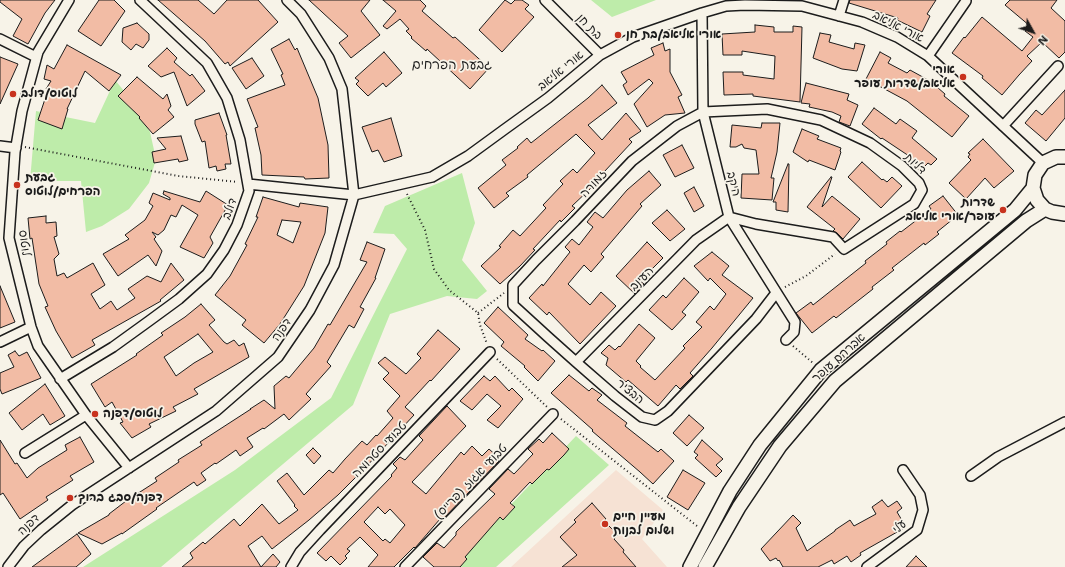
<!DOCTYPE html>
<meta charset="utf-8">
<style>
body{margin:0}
#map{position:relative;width:1065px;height:567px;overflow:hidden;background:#f7f3e8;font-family:"Shantell Sans",sans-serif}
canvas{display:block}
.north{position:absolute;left:1013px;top:12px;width:40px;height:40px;-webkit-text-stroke:3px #f7f3e8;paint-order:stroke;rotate:130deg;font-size:11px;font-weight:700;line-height:16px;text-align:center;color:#1c1c1c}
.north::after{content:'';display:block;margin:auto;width:14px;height:18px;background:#1c1c1c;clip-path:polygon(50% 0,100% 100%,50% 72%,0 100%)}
</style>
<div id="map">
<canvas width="1065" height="567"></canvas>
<div class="north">N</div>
</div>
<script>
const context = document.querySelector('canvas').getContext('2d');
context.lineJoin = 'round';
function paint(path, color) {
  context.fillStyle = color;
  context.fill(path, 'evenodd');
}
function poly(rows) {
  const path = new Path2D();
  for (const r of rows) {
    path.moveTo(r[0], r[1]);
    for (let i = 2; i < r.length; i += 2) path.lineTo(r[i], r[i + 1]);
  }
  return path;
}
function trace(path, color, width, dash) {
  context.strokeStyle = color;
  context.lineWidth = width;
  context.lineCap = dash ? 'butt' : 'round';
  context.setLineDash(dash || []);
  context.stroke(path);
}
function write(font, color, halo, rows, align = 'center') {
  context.font = font + ' "Shantell Sans","Playpen Sans Hebrew",sans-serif';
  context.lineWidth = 3.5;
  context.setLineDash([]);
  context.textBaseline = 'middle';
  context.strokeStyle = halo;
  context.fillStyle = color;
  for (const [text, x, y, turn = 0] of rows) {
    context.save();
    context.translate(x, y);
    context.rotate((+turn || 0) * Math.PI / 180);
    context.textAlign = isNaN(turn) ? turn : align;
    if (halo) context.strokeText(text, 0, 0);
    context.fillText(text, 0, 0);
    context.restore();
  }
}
const built = poly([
 [616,470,663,510,642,539,667,567,511,567]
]);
const green = poly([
 [591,0,656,0,612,17],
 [115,80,134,103,150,132,156,159,149,183,129,209,102,226,86,232,81,181,30,181,36,111,95,123],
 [462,173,475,223,462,260,487,291,477,299,447,296,390,314,353,405,161,567,83,567,235,470,331,398,407,249,394,234,373,233,385,206],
 [576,436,609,465,496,567,452,567]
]);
const building = poly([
 [0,0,55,0,45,13,28,44,13,36,22,19,0,2,0,0],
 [99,0,114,0,125,11,101,46,78,31,99,0],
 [158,0,198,0,214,14,227,0,258,0,278,22,230,66,228,62,225,64,205,41,158,0],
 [309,0,370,0,361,11,380,35,351,58,339,43,348,36,309,0],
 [383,0,420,0,426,6,422,11,453,38,455,37,489,68,470,89,427,49,426,51,411,38,412,37,406,31,409,29,400,19,387,29,383,26,396,11,383,0],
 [505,0,511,4,515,0,522,0,529,5,525,9,534,17,502,52,479,30,505,0],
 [850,0,936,0,927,14,930,16,922,32,897,20,898,18,849,3,850,0],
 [1010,0,1057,0,1051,8,1065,21,1065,52,1059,58,1042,42,1027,56,1032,61,1019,75,1002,95,982,78,983,76,952,53,964,37,965,38,982,17,1022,51,1033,37,1025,31,1030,26,1005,5,1010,0],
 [137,23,149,34,149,40,143,48,136,44,131,50,122,42,123,28,137,23],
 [755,25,774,27,774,32,793,32,793,26,802,27,800,102,753,96,753,94,724,95,723,72,743,72,743,75,774,79,775,56,742,51,742,55,723,55,722,34,755,32,755,25],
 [820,33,831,35,829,42,854,49,855,43,865,45,857,71,842,69,813,58,820,33],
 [289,39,295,50,297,48,318,98,328,145,329,178,305,179,304,177,262,175,261,155,255,128,258,127,247,99,285,85,281,75,283,74,271,49,289,39],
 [663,43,665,51,670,49,670,72,682,95,678,97,685,113,665,115,647,127,634,104,653,83,649,79,628,95,623,85,627,82,621,72,654,55,651,48,663,43],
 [67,45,121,75,109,91,85,71,67,109,68,109,62,129,38,120,48,90,46,89,51,81,44,79,47,65,54,69,67,45],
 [167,48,177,58,174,62,190,76,192,74,205,91,187,106,174,72,161,77,148,66,167,48],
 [384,52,402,73,386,87,383,83,368,96,356,84,359,81,355,78,384,52],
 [880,52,891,58,888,63,907,73,910,70,930,81,945,94,944,96,969,116,952,137,907,101,866,79,880,52],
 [0,57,18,64,0,104,0,57],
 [252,58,264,76,246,89,232,68,252,58],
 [137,77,163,99,167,94,171,106,168,110,174,117,153,134,139,118,140,117,118,96,137,77],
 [806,83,849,94,847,100,858,105,850,126,839,122,841,116,832,112,809,107,810,104,801,103,806,83],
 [602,85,617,103,588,125,602,140,626,113,641,131,629,139,632,142,590,187,591,188,572,206,575,208,561,222,560,220,533,249,535,250,520,266,500,284,481,266,501,247,499,246,513,230,520,236,546,208,543,205,563,184,560,181,573,169,577,173,595,153,576,134,527,175,528,177,506,193,509,196,494,208,478,188,506,165,502,160,518,148,517,147,527,138,531,143,588,98,602,85],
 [1065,90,1065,118,1046,141,1025,123,1036,110,1042,115,1065,90],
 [874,108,896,124,900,119,917,131,912,138,937,159,931,165,928,163,920,171,909,161,912,158,882,138,881,139,862,124,874,108],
 [219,113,227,135,226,135,231,164,225,164,226,169,217,171,216,166,209,168,205,141,202,142,195,124,195,120,219,113],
 [391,118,402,156,384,162,378,150,372,152,362,127,391,118],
 [762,123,780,123,777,152,771,178,774,178,772,200,741,198,742,174,759,174,756,150,744,148,742,144,736,147,730,147,732,125,761,128,762,123],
 [802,129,819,136,817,139,841,148,840,151,841,152,835,170,809,160,808,162,793,152,802,129],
 [181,136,188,160,179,162,178,159,154,163,152,152,166,149,157,138,181,136],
 [983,139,1014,171,994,188,985,178,966,199,949,183,971,160,968,157,970,154,968,153,983,139],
 [682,145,694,168,675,177,663,155,682,145],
 [862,162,882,180,883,179,887,182,892,177,902,186,881,208,848,177,862,162],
 [788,164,789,164,788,212,776,210,776,202,773,202,788,164],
 [649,171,661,185,640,204,642,206,601,254,604,257,591,272,584,265,568,284,590,305,601,292,616,306,580,344,549,312,547,315,529,298,542,284,543,286,570,252,565,247,572,239,579,245,593,227,587,222,595,212,603,218,627,190,649,171],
 [831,177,832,177,822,207,832,196,860,219,843,239,837,233,833,231,835,229,807,207,831,177],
 [694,187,704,206,694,212,684,193,694,187],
 [164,191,200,202,206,191,228,205,210,237,213,243,204,258,180,247,198,215,182,205,176,217,171,215,164,230,158,235,152,232,156,237,154,239,162,251,156,266,148,255,118,276,103,254,129,239,125,235,145,220,153,206,149,203,153,193,170,200,170,198,163,194,164,191],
 [943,196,958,215,937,232,939,234,925,245,924,243,892,268,894,270,872,287,873,289,836,318,834,316,812,333,796,313,811,302,813,305,866,263,865,261,887,244,886,242,900,231,901,232,931,209,929,206,943,196],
 [263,197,299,207,300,203,328,207,325,233,304,286,280,324,264,343,242,325,246,320,215,295,230,276,247,245,245,244,258,217,256,217,263,197],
 [282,220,301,222,293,243,277,235,282,220],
 [667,210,685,229,670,241,652,223,667,210],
 [46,216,46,223,56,222,57,236,54,237,59,254,54,259,57,276,64,273,67,278,93,263,105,285,91,294,100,309,111,301,117,310,135,298,128,289,147,276,161,282,171,263,184,280,160,300,161,301,92,340,95,345,72,358,56,331,45,307,48,306,39,284,32,238,30,239,28,218,46,216],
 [367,242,385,249,375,278,376,278,360,307,364,309,354,328,349,325,327,362,331,366,306,394,311,399,289,420,284,414,264,429,263,428,247,438,253,447,240,456,236,450,216,464,215,463,201,473,206,480,197,486,194,482,156,508,157,509,122,534,122,533,102,544,78,533,109,515,109,514,126,501,157,481,155,478,179,462,178,460,202,445,200,442,251,409,250,409,264,400,275,409,274,386,286,376,289,378,314,348,328,324,330,325,367,262,360,260,367,242],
 [647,242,663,258,640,281,644,284,635,294,616,276,647,242],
 [712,252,729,266,722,275,753,298,712,348,690,373,693,376,680,389,676,385,658,406,628,380,626,382,606,365,608,358,601,353,609,345,615,350,619,346,620,347,639,324,655,338,636,361,641,366,640,367,655,380,685,348,683,346,702,327,696,322,710,306,714,310,726,294,710,278,708,281,694,266,712,252],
 [684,278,699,292,682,312,686,315,672,330,649,310,663,295,666,298,684,278],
 [0,286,15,322,0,328,0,286],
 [201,304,215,320,209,325,224,342,227,344,234,340,239,346,244,343,249,357,194,389,198,394,173,407,176,411,149,424,151,427,132,438,120,423,123,422,112,402,105,407,91,384,137,355,136,354,163,335,161,333,185,317,201,304],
 [198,334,213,352,194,363,176,376,164,357,198,334],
 [498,307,528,335,525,339,542,351,543,350,555,361,538,381,524,367,525,366,501,346,504,342,484,323,498,307],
 [438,330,460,349,431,381,430,380,405,407,414,415,364,469,338,495,309,520,272,549,262,536,248,546,261,567,273,554,280,562,276,567,182,567,193,558,190,553,203,542,205,544,234,519,240,526,262,504,279,524,298,510,294,506,295,505,277,481,287,473,304,495,329,470,333,473,345,459,362,441,367,445,376,435,377,436,393,418,387,411,400,396,383,379,389,373,378,363,385,357,406,374,421,358,417,354,438,330],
 [15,351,19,356,27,352,41,378,2,394,0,389,0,373,14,367,8,355,15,351],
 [569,375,589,391,592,388,602,395,597,400,627,423,625,426,658,452,661,449,674,461,653,484,640,472,592,431,593,430,551,393,569,375],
 [484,376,490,381,495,376,509,391,512,388,523,399,498,428,487,420,501,406,487,394,472,410,460,401,484,376],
 [45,384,65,416,50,425,43,414,22,430,9,413,45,384],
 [447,406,466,426,412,482,426,494,461,452,464,455,472,446,482,456,489,449,499,458,498,459,499,461,441,521,440,519,415,548,414,547,394,567,368,567,378,555,360,537,347,549,350,551,345,556,347,558,340,565,331,556,326,561,317,553,392,476,391,475,397,468,393,464,400,457,405,460,423,440,419,436,447,406],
 [378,507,385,514,390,509,405,525,390,543,385,539,383,541,364,522,378,507],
 [689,415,704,428,687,446,673,433,689,415],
 [552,433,569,449,564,455,549,470,547,469,532,484,530,482,510,503,515,507,503,520,500,517,465,557,467,559,460,567,434,567,423,557,437,543,444,548,456,535,456,532,495,494,489,489,508,469,514,474,533,454,528,449,539,439,543,443,552,433],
 [80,437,94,462,70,476,73,480,46,497,48,500,20,519,3,493,0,495,0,440,15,464,17,463,27,478,38,468,67,450,65,445,80,437],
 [702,440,723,459,716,465,722,471,716,477,695,458,698,455,694,452,702,440],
 [313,448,321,456,314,464,306,455,313,448],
 [683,470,705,483,688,510,667,497,683,470],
 [882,500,888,507,897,501,902,508,897,512,906,527,860,553,861,555,851,562,847,556,834,564,832,560,818,567,783,567,779,560,778,561,776,558,770,561,761,549,793,515,801,523,796,528,807,551,835,531,835,530,850,520,854,526,876,514,872,507,882,500],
 [592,503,606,519,604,521,618,535,614,539,624,550,623,552,636,567,562,567,577,555,560,537,576,522,574,520,592,503],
 [77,534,91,554,76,567,32,567,77,534],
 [916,556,927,567,906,567,916,556]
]);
const path = poly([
 [25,147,178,176,238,182],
 [407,194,425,230,434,269,449,290,478,313,480,325,487,344],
 [785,287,806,276,835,254],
 [478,313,504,293],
 [793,346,813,363],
 [497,359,547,407],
 [561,419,697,526]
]);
const street = poly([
 [69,0,38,52,22,111,15,152,9,238,31,327,38,346,86,415,129,468],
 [545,0,600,55],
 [702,13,703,112,729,217,795,322,794,332,786,340],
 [839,16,844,0],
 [0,39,36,57],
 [928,56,966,1],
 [1003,126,1058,66],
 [0,146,16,148],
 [248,184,354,195,432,177,468,156,505,129,548,98,600,55,633,37,702,13,726,6,745,5,802,6,862,22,897,37,928,56,1043,163],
 [0,342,31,327],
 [576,362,696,240,729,217,756,224,833,237,844,249,914,204,922,190,919,183,902,166,870,143,821,120,767,109,703,112,677,126,632,161,575,221,536,260,513,285,513,305,548,337,576,362,615,396,642,417,655,420,668,411,756,319,776,293],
 [60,379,113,347,149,321,179,299,207,274,224,250,237,225,249,191,240,140,227,98,207,63,140,0],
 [25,453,86,415],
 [971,476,998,457,1065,422],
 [8,567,24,546,41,530,72,505,216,411,278,357,310,310,334,265,354,195,342,89,329,58,301,14,287,0],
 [291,567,300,552,320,530,490,352],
 [405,567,553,414],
 [867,567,917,530,923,510,920,495,903,470]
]);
const secondary = poly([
 [1065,157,1056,157,1043,163,1035,175,1033,188,1037,200,1045,209,1052,212,1065,214],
 [690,567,730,491,760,445,821,370,1015,210,1033,188],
 [705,567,739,507,780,446,835,381,1026,221,1045,209]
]);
const markers = [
 [618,35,4,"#c8321e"],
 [963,77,4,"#c8321e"],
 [13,94,4,"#c8321e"],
 [17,185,4,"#c8321e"],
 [1003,210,4,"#c8321e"],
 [95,414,4,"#c8321e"],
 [70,498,4,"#c8321e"],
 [605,524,4,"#c8321e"]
];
const streetNames = [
 ["בת חן",589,27,45],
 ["אורי אליאב",898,27,27],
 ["אורי אליאב",561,71,-39],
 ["דליות",915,164,43],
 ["זמורה",594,184,-47],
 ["היקב",733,184,76],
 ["דולב",230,209,-70],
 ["לוטוס",24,243,82],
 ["העינב",642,279,-45],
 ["דפנה",282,330,-55],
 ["אברהם עופר",839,358,-42],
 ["הבציר",630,392,39],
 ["טבועי סטרומה",380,450,-46],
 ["טבועי אגוז (פרייס)",471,482,-46],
 ["דפנה",29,525,-43],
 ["עלי",900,527,-42]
];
const poiNames = [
 ["אורי אליאב/בת חן",626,35],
 ["אורי",955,70,"right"],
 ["אליאב/שדרות עופר",955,84,"right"],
 ["לוטוס/דולב",21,94],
 ["גבעת",25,178],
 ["הפרחים/לוטוס",25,192],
 ["שדרות",995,203,"right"],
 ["עופר/אורי אליאב",995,217,"right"],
 ["לוטוס/דפנה",103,414],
 ["דפנה/סבג ברוך",78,498],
 ["מעיין חיים",613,517],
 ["ושלום לבנות",613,531]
];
const neighbourhoodNames = [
 ["גבעת הפרחים",452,66]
];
paint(built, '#f6e2d4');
paint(green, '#beecaa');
paint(building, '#f2bca5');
trace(building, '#1c1c1c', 1);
trace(street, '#1c1c1c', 12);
trace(secondary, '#1c1c1c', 16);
trace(path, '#1c1c1c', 2, [1, 3]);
trace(street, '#f7f3e8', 9);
trace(secondary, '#f7f3e8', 13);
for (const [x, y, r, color] of markers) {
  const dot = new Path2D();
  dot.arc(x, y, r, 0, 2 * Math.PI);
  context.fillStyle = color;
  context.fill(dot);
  trace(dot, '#f7f3e8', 1.5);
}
write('12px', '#1c1c1c', '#f7f3e8', streetNames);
write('bold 12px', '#1c1c1c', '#f7f3e8', poiNames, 'left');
write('13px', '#1c1c1c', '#f7f3e8', neighbourhoodNames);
</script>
